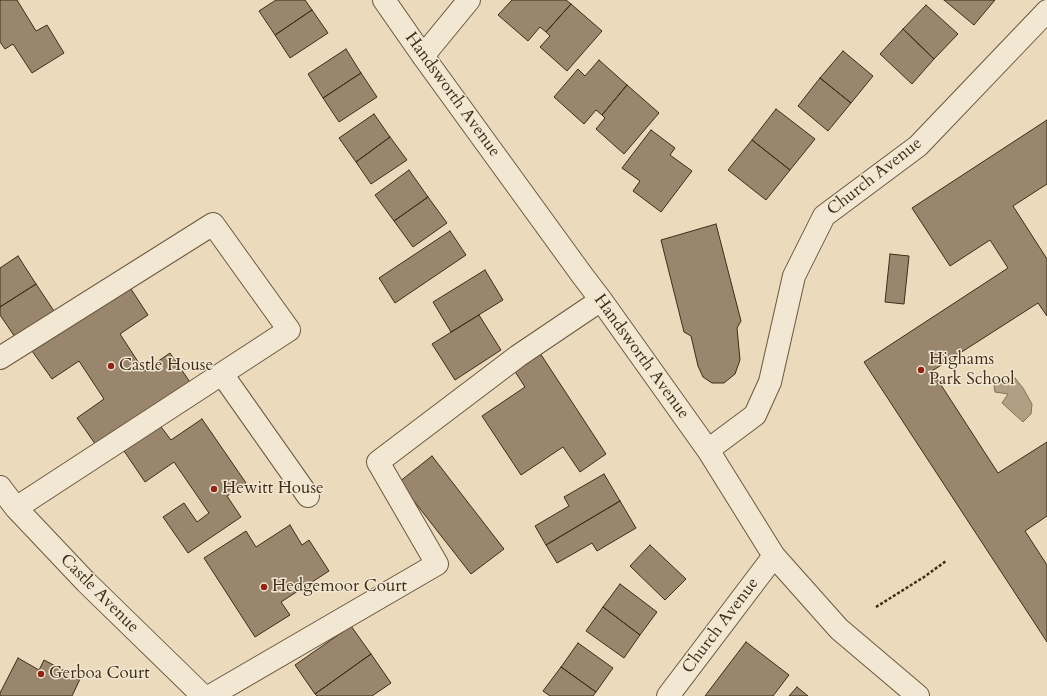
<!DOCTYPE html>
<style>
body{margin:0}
canvas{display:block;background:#ebdabc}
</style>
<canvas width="1047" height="696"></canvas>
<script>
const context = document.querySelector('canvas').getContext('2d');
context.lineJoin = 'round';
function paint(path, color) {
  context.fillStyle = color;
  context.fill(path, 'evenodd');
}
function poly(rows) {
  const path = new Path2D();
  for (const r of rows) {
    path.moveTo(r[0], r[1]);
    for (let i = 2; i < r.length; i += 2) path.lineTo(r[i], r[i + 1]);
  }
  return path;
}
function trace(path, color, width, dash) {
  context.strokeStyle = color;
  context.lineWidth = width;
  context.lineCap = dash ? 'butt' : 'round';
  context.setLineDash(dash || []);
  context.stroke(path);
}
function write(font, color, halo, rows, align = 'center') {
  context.font = font + ' Cardo,serif';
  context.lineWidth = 3;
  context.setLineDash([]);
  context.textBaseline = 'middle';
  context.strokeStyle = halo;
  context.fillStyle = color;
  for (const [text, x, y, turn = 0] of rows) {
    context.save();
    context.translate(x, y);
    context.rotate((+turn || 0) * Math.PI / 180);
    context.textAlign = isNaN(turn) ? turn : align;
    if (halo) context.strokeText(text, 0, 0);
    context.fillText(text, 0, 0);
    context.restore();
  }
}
const water = poly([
 [1015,378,1023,388,1032,404,1031,414,1023,422,1002,403,1008,394,995,392,994,386,1000,380,1007,382,1015,378]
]);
const building = poly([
 [0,0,17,0,36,31,47,25,64,53,32,73,13,44,5,49,0,42,0,0],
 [276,0,305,0,312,10,275,35,259,11,276,0],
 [512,0,566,0,571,4,546,32,540,27,528,41,498,15,512,0],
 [944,0,995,0,974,25,944,0],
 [571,4,602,31,567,71,540,47,550,36,546,32,571,4],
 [926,5,958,34,934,59,903,29,926,5],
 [312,10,328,33,290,58,275,35,312,10],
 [903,29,934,59,912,84,880,54,903,29],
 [346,49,361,73,323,98,308,74,346,49],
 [843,51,873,76,851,103,820,78,843,51],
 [599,60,627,85,602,115,596,110,584,124,554,97,578,69,585,76,599,60],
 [361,73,377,97,339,122,323,98,361,73],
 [820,78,851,103,828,131,798,106,820,78],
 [627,85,659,113,624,154,596,129,605,118,602,115,627,85],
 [776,109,815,139,790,170,752,140,776,109],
 [374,114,390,137,356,162,339,138,374,114],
 [1047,120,1047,184,1013,206,1047,259,1047,316,1038,303,932,371,998,473,1047,442,1047,516,1025,531,1047,565,1047,642,864,362,1008,268,990,240,950,266,912,208,1047,120],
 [651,130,675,148,670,155,692,171,661,212,633,191,640,181,622,168,651,130],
 [390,137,407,160,371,184,356,162,390,137],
 [752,140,790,170,766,200,728,170,752,140],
 [409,170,428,197,394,221,375,195,409,170],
 [428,197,447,223,413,247,394,221,428,197],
 [716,224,741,321,737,328,740,360,735,374,724,383,712,383,703,377,698,366,691,336,684,332,661,240,716,224],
 [450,231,466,255,395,303,379,278,450,231],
 [890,254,909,256,904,304,885,302,890,254],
 [18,256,36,284,0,307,0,268,18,256],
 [485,270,503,300,451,332,433,302,485,270],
 [36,284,54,311,15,337,0,315,0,307,36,284],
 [129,286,148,315,120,334,144,371,170,353,192,385,98,448,77,418,104,399,79,361,52,379,32,351,129,286],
 [479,315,501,350,455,380,432,344,479,315],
 [536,347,606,454,580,472,563,447,521,475,482,416,525,387,510,364,536,347],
 [202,419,246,483,227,496,241,517,188,553,163,517,184,503,197,522,209,513,174,462,145,482,122,448,158,423,171,440,202,419],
 [432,456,504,549,471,574,399,482,432,456],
 [604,474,620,501,546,545,535,526,569,506,564,497,604,474],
 [620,501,636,528,597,551,592,543,557,563,546,545,620,501],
 [290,525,302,545,309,540,329,571,281,602,290,615,255,637,204,558,246,531,256,547,290,525],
 [650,545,686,579,665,600,630,566,650,545],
 [620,584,657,612,640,635,603,607,620,584],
 [603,607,640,635,624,658,586,631,603,607],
 [351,626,371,654,315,694,295,665,351,626],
 [746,642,789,675,773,696,705,696,746,642],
 [578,643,613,668,596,692,561,667,578,643],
 [371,654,391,683,372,696,317,696,315,694,371,654],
 [18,658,39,670,44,660,80,679,72,696,0,696,0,693,18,658],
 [561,667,596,692,593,696,550,696,543,691,561,667],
 [797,687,808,696,789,696,797,687]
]);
const path = poly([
 [876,607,924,577,946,561]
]);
const minor = poly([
 [384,0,423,56,582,275,601,300,708,450,774,556,839,629,918,696],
 [423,56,469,0],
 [0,358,213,224,289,330,16,508],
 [222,374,308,496],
 [708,450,755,415,770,382,794,276,824,216,918,146,1047,11],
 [0,487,16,508,86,582,203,696],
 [210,696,437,564,378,462,518,356,601,300],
 [668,696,774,556]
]);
const markers = [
 [111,366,4,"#8f2418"],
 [921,370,4,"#8f2418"],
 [214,489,4,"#8f2418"],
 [264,587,4,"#8f2418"],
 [41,674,4,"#8f2418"]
];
const streetNames = [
 ["Handsworth Avenue",452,95,54],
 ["Church Avenue",875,177,-38],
 ["Handsworth Avenue",641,357,54],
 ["Castle Avenue",99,594,45],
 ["Church Avenue",721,626,-53]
];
const poiNames = [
 ["Highams",929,360],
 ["Park School",929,380],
 ["Castle House",119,366],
 ["Hewitt House",222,489],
 ["Hedgemoor Court",272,587],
 ["Gerboa Court",49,674]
];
paint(water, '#b19f84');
trace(water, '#847158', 1);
paint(building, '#99866d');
trace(building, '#402c17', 1);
trace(minor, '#6b5840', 24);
trace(path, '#402c17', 2.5, [3, 2]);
trace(minor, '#f2e7d3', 22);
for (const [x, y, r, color] of markers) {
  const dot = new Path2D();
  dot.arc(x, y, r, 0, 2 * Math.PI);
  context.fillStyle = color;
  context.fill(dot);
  trace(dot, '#f2e7d3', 1.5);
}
write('17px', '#402c17', '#f2e7d3', streetNames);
write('17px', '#402c17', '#f2e7d3', poiNames, 'left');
</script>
